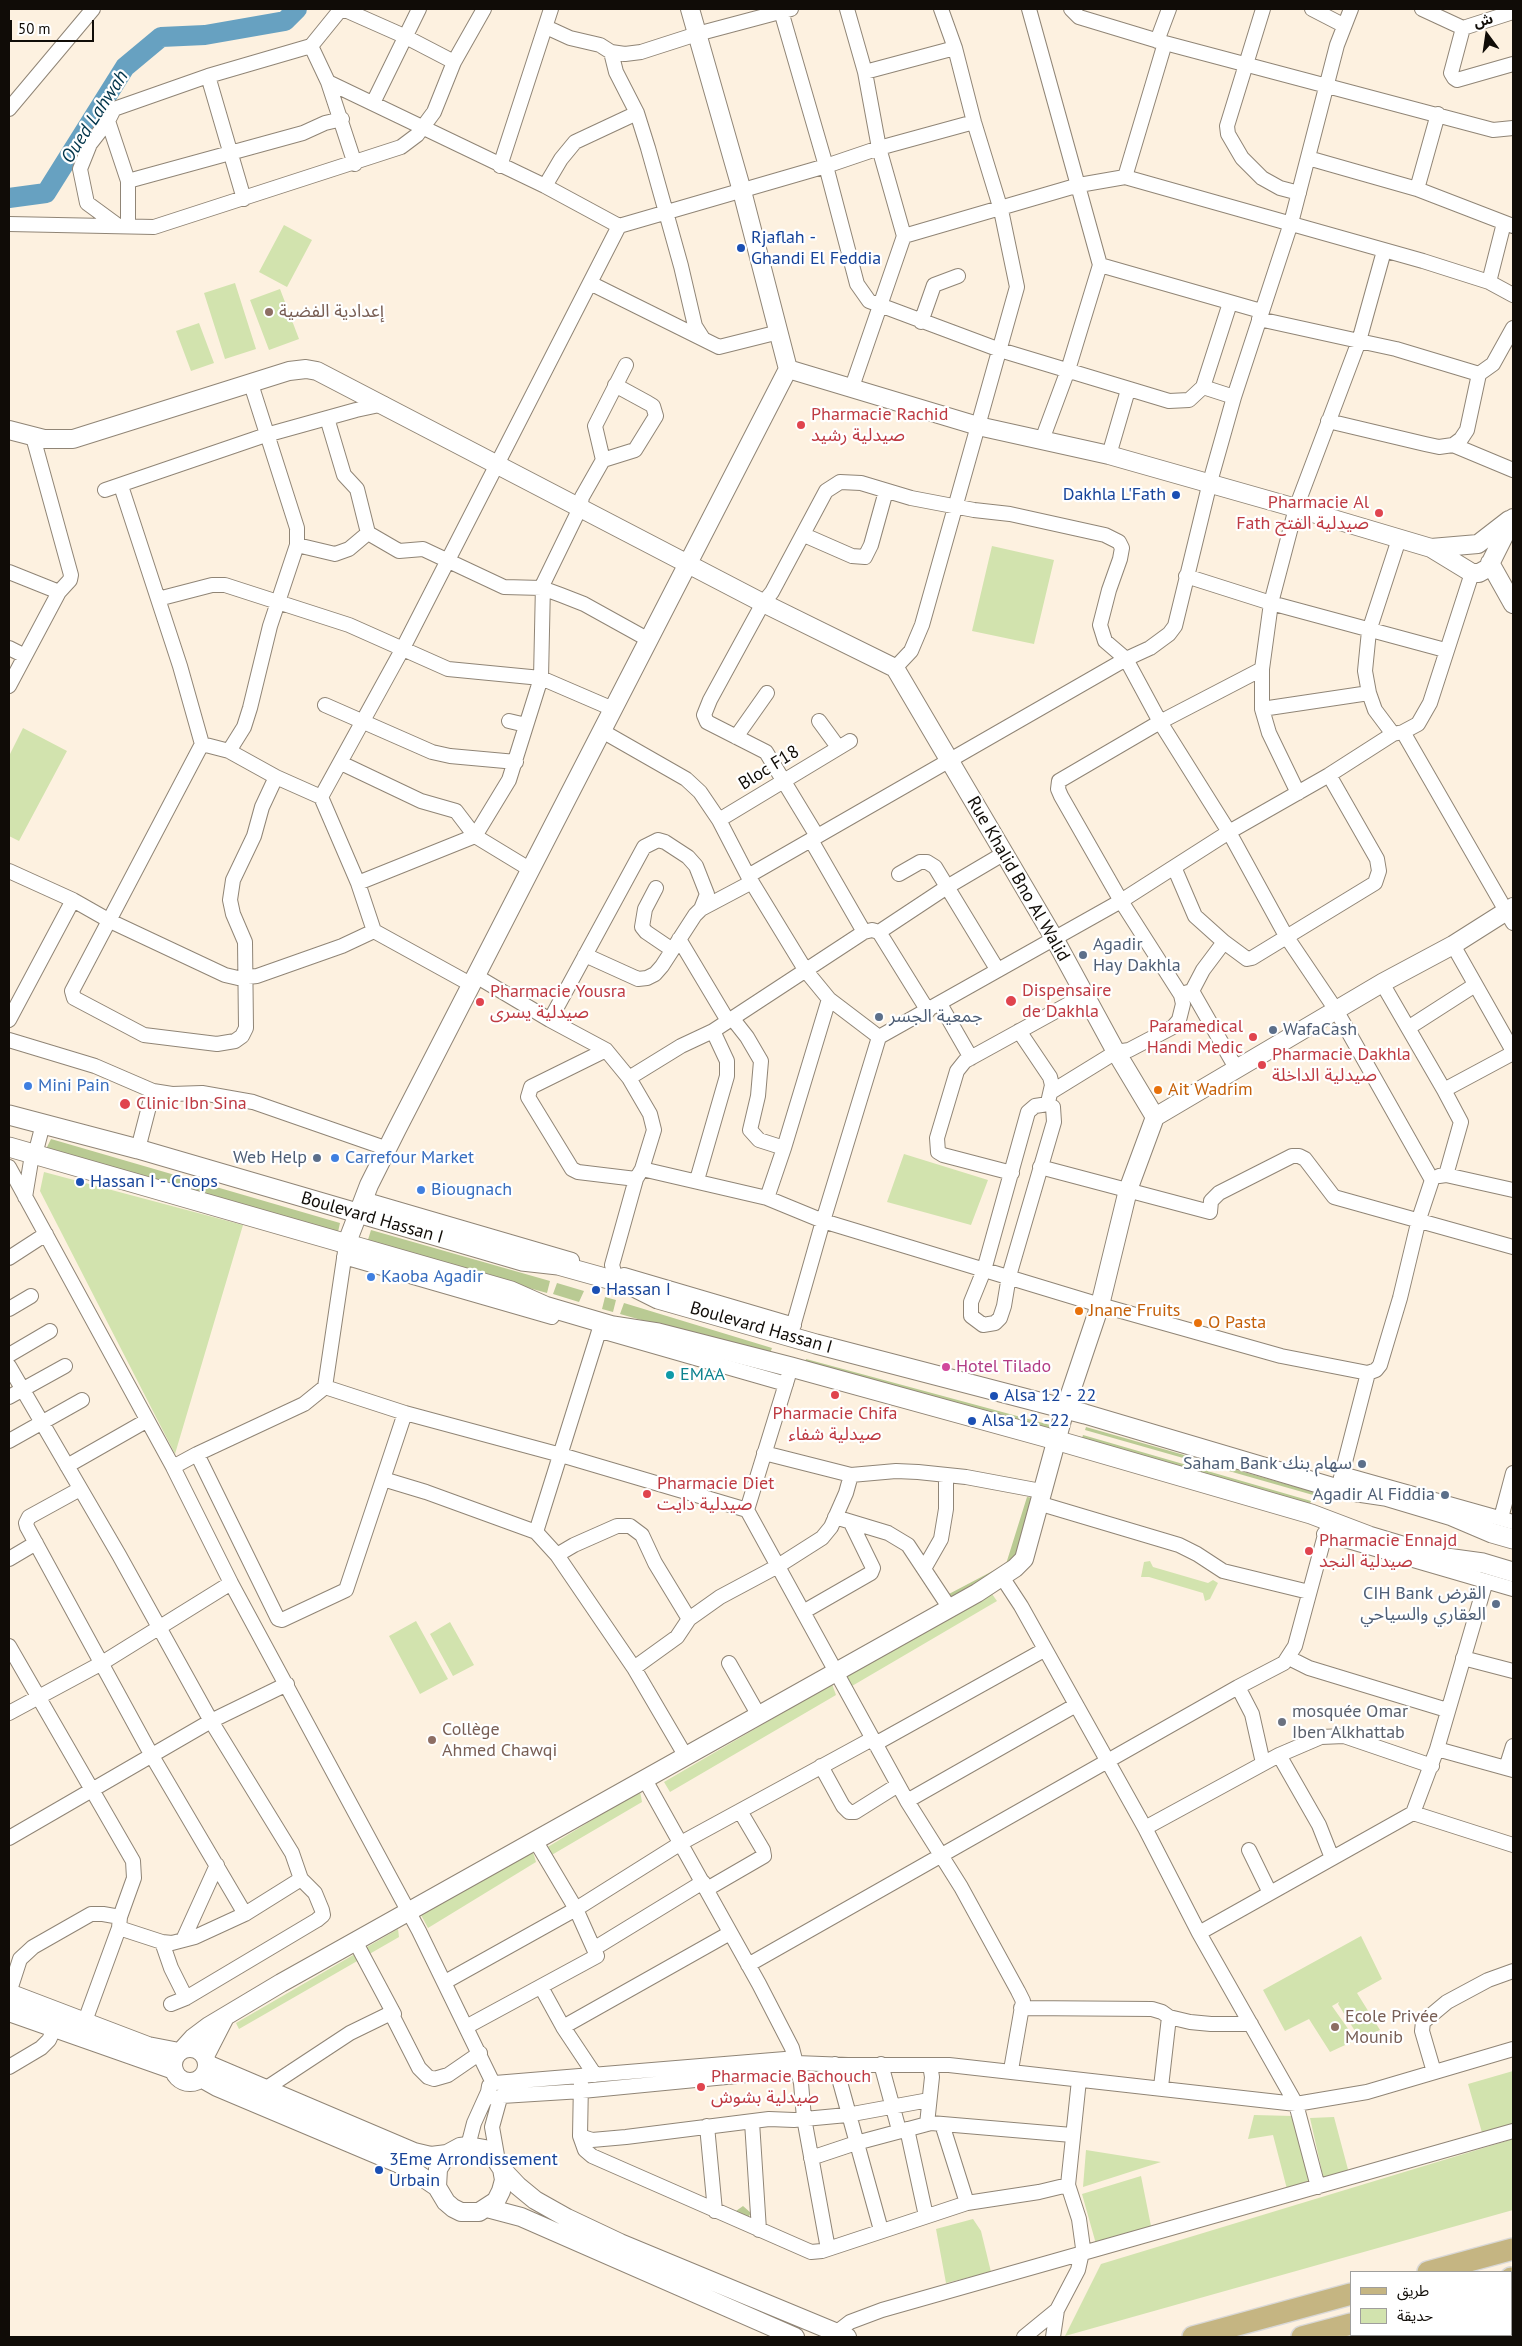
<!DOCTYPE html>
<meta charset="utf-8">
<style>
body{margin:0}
#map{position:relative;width:1522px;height:2346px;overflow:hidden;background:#fdf1e0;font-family:"PT Sans","Noto Sans Arabic",sans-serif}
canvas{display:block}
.frame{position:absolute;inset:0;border:10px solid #100c07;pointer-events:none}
.legend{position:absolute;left:1350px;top:2271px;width:162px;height:65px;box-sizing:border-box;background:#fff;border:1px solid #9f9e9c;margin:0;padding:6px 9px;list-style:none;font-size:15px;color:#100c07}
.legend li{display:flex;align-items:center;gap:10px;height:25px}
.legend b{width:25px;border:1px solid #9f9e9c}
.north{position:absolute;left:1462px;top:10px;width:50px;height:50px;-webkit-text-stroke:4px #fff;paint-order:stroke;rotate:346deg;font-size:14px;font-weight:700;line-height:20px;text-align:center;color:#100c07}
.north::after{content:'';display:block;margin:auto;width:18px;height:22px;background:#100c07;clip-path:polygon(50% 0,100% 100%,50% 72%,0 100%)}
.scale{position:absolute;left:10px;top:20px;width:84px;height:22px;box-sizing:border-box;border:2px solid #100c07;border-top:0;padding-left:6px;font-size:15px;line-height:18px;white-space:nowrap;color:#100c07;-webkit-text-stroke:4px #fff;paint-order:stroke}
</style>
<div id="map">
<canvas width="1522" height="2346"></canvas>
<div class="frame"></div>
<ul class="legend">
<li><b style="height:6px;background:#c5b582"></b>طريق</li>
<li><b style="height:14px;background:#d2e3ae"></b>حديقة</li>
</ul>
<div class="north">ش</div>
<div class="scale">50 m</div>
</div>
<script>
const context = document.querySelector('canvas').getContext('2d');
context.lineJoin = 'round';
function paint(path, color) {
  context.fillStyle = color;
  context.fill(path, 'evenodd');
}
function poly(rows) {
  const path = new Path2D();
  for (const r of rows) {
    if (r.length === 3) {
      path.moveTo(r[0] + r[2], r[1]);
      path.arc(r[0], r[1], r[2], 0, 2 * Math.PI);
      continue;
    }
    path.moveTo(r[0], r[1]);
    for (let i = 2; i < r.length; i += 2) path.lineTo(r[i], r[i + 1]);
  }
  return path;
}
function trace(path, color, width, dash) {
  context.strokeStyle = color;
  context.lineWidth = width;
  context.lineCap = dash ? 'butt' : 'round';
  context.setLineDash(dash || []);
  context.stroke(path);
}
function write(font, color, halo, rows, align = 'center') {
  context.font = font + ' "PT Sans","Noto Sans Arabic",sans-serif';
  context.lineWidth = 4.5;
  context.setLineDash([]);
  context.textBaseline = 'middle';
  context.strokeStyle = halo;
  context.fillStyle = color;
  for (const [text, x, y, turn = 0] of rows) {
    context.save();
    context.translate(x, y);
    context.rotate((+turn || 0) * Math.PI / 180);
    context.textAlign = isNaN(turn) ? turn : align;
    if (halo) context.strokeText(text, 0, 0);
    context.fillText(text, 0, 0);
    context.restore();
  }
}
const green = poly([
 [284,225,312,240,287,287,259,272],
 [235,283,256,349,225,359,204,293],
 [280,289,299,339,269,350,250,300],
 [199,323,214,363,191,371,176,331],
 [992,546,1054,560,1034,644,972,631],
 [23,728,67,751,19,841,9,836,9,756],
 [904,1154,988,1180,971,1225,887,1202],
 [44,1172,243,1225,175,1454,40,1191],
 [1150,1561,1153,1567,1208,1583,1213,1580,1218,1583,1210,1599,1205,1601,1203,1593,1149,1577,1141,1577,1144,1562],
 [992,1594,997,1601,852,1686,847,1676],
 [416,1621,448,1679,420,1694,389,1636],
 [450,1622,474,1665,453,1676,430,1634],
 [832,1684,836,1695,670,1792,664,1782],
 [640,1791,642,1802,550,1856,546,1848],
 [533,1852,536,1862,428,1928,421,1915],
 [398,1929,399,1937,239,2029,236,2023],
 [1361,1936,1382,1979,1357,1993,1380,2030,1360,2039,1338,2004,1339,2002,1332,2006,1356,2040,1330,2052,1309,2019,1285,2031,1263,1990],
 [1513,2071,1513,2127,1483,2136,1468,2084],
 [1254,2115,1293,2116,1310,2180,1287,2189,1273,2135,1248,2139],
 [1334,2117,1350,2177,1325,2185,1310,2118],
 [1513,2139,1513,2210,1065,2336,1101,2264],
 [1086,2150,1161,2162,1083,2187],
 [1141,2176,1152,2231,1096,2244,1082,2194],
 [973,2219,981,2231,991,2272,946,2283,936,2229],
 [1513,2305,1513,2337,1397,2337,1406,2335,1511,2335,1511,2306]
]);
const forest = poly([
 [51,1139,340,1223,338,1232,45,1151],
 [371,1230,550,1281,547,1293,367,1243],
 [557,1283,584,1291,579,1302,553,1294],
 [605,1297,616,1300,613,1312,602,1309],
 [624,1303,772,1348,769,1356,620,1314],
 [806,1359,1054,1426,1052,1437,804,1369],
 [1086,1427,1314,1492,1313,1495,1085,1430],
 [1083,1435,1311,1501,1310,1504,1082,1438],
 [1027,1497,1034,1498,1015,1571,950,1605,947,1595,1006,1564],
 [743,2206,751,2213,747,2219,736,2217,736,2211]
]);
const river = poly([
 [9,198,46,193,125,67,161,37,205,35,285,21,297,9]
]);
const minor = poly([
 [343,9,404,36,454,62],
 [847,9,865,72,955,48],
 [1029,9,1100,265,1261,311],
 [1071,9,1079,17,1165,43,1493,130,1513,128],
 [1263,9,1227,126,1228,134,1242,158,1262,178,1280,188,1299,193],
 [1312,9,1343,25],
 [1422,9,1463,28,1513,12],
 [781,11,826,166,857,284,869,301,1000,350,1169,401,1189,400,1203,387],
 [546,27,570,38,600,45,611,52,625,54,641,52,697,34,791,9],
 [1463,28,1451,73,1454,78,1457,80,1513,64],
 [1157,41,1169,9],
 [311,46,328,82,355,164],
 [611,52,616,72,637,113,648,148,681,266,695,326,702,337],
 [865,72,879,148,904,236,1079,185,1125,177,1423,261,1489,282,1513,295],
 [208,76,244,199],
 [328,82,545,186,619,226],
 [373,103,419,9],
 [9,109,93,9],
 [1438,114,1417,189,1513,226],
 [108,121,90,144,80,169,87,203,117,225],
 [1308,158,1417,189],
 [500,166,551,9],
 [1125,177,1165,43],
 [128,181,303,133,325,123,342,119],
 [545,186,561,159,575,142,637,113],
 [9,224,154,227,401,147,417,135,434,112,454,62,484,9],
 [128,226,128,181,108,121,114,109,208,76,311,46,341,9],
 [1489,282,1504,223],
 [592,284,719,347,779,332],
 [1230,303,1203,387,1234,397],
 [1259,319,1359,341,1384,251],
 [921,322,934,285,958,276],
 [852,387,904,236],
 [327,418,344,475,357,489,368,533,399,551,423,549,504,587,542,588,561,595,584,604,649,640],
 [1328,421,1425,444,1439,447,1453,445,1461,439,1467,430,1479,374],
 [1042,440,1068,370,1100,265],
 [1453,445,1513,470],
 [1109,455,1128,390],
 [603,460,595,426,626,365],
 [121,486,180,666,202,744,72,991,74,998,144,1035,217,1044,235,1041,242,1036,246,1028,245,942,233,914,230,900,233,880,254,836,262,807,276,777],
 [105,490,266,435,356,410,384,404],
 [804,535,852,556,865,557,871,545,886,491],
 [297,545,335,554,349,549,368,533],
 [9,572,59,592],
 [1186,576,1271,603,1296,508,1359,341,1396,349,1479,374,1493,364,1513,328],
 [158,599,212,585,225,585,349,625,448,669,541,678,613,709],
 [9,648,23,655],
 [895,668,911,651,922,625,1017,287,1001,210,974,122,955,48,941,9],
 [9,686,59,592,70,580,71,575,33,437],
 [1369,693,1365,671,1369,631,1399,539],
 [325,705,432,752,450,756,516,762],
 [1262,709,1369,693,1375,710,1393,734],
 [509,721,526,725],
 [819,721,838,747],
 [602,731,686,779,700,792,719,820,748,876,806,971,829,999,879,1037],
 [1403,732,1513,923],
 [736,737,767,693],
 [202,744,229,751,276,777,321,797,358,883,374,931,472,985],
 [229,751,244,727,250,708,270,626,297,545,297,528,251,384],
 [341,763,421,801,456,811,475,836,509,780,541,678,543,584,580,508,582,497,603,460,635,450,656,416,653,406,648,403,615,385],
 [1298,793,1269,733,1262,709,1262,669,1271,603,1445,650],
 [321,797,403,648,619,226,826,166,879,148,974,122],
 [719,820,850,741],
 [817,836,766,752,707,722,704,715,710,700,763,603,772,592,826,491,840,482,861,483,911,498,974,510,1010,514,1105,535,1119,542,1122,548,1120,559,1109,590,1100,625,1105,641,1126,659,1160,722,1229,832,1286,936,1336,1010,1432,1180,1419,1219,1400,1298,1380,1365,1376,1370,1368,1373,1338,1489],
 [811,840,864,932],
 [1174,867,1195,916,1224,942,1203,970,1192,991],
 [9,871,73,900,110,921,225,975,238,978,257,976,342,946,374,931],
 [899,874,920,862,927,862,935,867,997,969],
 [748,876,1126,659,1150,648,1169,634,1175,626,1210,482,1234,397,1291,223,1337,45,1351,9],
 [358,883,475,836,531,870],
 [656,888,645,909,642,927,646,932,671,949],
 [879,932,947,887,1003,854],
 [679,939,728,1021],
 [1224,942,1247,959,1252,958,1375,883,1379,871,1377,859,1329,775],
 [1453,945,1513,1051],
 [585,955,638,979,647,978,655,974,662,966,695,915,701,909,752,882],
 [476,976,550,1020,606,1050,629,1078,681,1046,713,1031,864,932,872,930,879,932,928,1011],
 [1382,983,1444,1090],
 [1185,993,1192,991,1236,1068],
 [940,1004,971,1058],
 [732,1018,747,1037,761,1061,758,1096,750,1130,759,1140,784,1148,767,1198],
 [9,1020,73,900],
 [550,1020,644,847,658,840,665,842,688,857,696,866,707,894,701,909],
 [1408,1028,1475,985],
 [1019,1031,1050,1077,1052,1085,1049,1098],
 [9,1040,95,1066,153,1091,172,1094,202,1093,253,1102,388,1149],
 [606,1050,531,1087,528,1097,572,1169,578,1172,636,1179],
 [1051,1092,1116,1052,1129,1050,1173,1027,1179,1020,1183,1004,1181,995,1121,901,1061,796,1058,789,1059,781,1160,722,1262,669],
 [1048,1104,1053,1107,1054,1122,1009,1276,1004,1306,1000,1318,995,1323,983,1325,971,1316,971,1302,984,1270,1028,1112,1035,1106,1048,1104],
 [784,1148,829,999],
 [138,1149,153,1091],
 [9,1167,173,1467,231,1583,419,1931,493,2083],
 [1040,1167,1210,1212,1211,1201,1219,1193,1292,1156,1299,1156,1305,1159,1334,1197,1513,1247],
 [642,1169,767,1198,823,1221,1100,1305,1281,1356,1368,1373],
 [1012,1173,943,1155,938,1152,937,1138,957,1071,965,1061,1085,995],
 [1446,1175,1461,1122,1444,1090,1513,1053],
 [1439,1176,1446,1175,1513,1190],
 [697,1180,727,1076,727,1061,713,1031],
 [25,1197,32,1155,37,1147,43,1124],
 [363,1199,572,1260],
 [346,1245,325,1387,304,1404,197,1454,278,1619,282,1620,346,1590,405,1413],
 [344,1257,552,1317],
 [9,1258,46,1234],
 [624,1275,794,1325],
 [617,1282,612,1265,636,1179,642,1169,654,1130,650,1114,629,1078],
 [9,1309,31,1296],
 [601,1331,786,1384],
 [790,1337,823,1221,879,1037,1121,901,1229,832,1329,775,1393,734,1403,732,1418,724,1430,703,1472,573],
 [9,1355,50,1331],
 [9,1366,119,1555,211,1721,292,1853,301,1879,315,1893,322,1910,323,1915,317,1920,186,1998],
 [325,1387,405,1413,561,1455,747,1510,907,1801,961,1887,1018,1991,1023,2001,1011,2070],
 [9,1397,65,1366],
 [9,1441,82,1400],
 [764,1453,851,1475,896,1471,918,1472,966,1477,1041,1491],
 [67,1466,146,1421],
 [173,1467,197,1454],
 [1342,1474,1513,1522],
 [383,1479,426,1492,536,1532,557,1555,574,1545,617,1526,630,1526,642,1535,655,1563,689,1619],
 [80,1489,29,1517,26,1523,27,1527,152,1756,245,1914],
 [1038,1503,1179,1545,1197,1554,1223,1571,1309,1592],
 [747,1510,788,1377],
 [835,1517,888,1533,908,1545,949,1607],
 [1501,1518,1513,1473],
 [536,1532,599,1331],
 [1324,1534,1513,1589],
 [557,1555,634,1668,685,1755],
 [9,1559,36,1543],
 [925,1567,941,1539,946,1509,946,1476],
 [1002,1577,1021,1606,1145,1828,1199,1933,1296,2104,1318,2187],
 [803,1612,871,1573,873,1568,851,1523],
 [9,1646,133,1861,134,1878,120,1917,119,1928,85,2021],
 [1289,1658,1309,1668,1447,1710],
 [1463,1658,1513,1671],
 [729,1663,758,1714],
 [634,1668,677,1637,689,1619,720,1597,778,1566,822,1538,831,1527,846,1493,851,1475],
 [1238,1687,1252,1714,1263,1763],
 [9,1713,102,1663,231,1583],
 [875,1744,1044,1650],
 [1437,1749,1513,1770],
 [1279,1755,1319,1825,1332,1858],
 [821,1766,843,1806,849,1812,855,1812,898,1785],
 [1506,1768,1513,1746],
 [644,1778,759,1984,792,2048,801,2083,804,2118,828,2249],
 [907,1801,1076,1705],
 [1413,1813,1513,1845],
 [1145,1828,1279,1755,1321,1737,1344,1736,1432,1766],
 [9,1838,211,1721,287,1684],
 [1249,1850,1270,1893],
 [707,1889,764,1856,763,1850,740,1811],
 [119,1928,162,1942,172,1943,195,1937,245,1914,301,1879],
 [1199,1933,1413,1813,1437,1749,1486,1581],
 [183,1940,217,1865],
 [355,1941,394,2014,391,2013],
 [162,1942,171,1968,186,1998,171,2004],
 [595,1948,703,1882],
 [748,1965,1238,1687,1284,1663,1295,1646,1329,1520],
 [445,1982,576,1909,681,1843,872,1739],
 [541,1987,563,2027,595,2075],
 [9,1993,20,1959,33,1947,91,1914,103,1914,120,1917],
 [1021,2008,1152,2009,1162,2012,1169,2017,1190,2022,1211,2024,1251,2024],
 [466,2027,597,1956,576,1909,535,1840],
 [563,2027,730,1933],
 [796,2063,788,2071,582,2091,502,2096,495,2099,488,2092,489,2086,495,2083,785,2059,796,2063,848,2065,949,2065,1296,2104,1367,2092,1513,2049],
 [835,2064,881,2230],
 [881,2064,899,2130],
 [9,2067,41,2048,49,2040,54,2029],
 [1434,2072,1422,2031,1423,2022,1447,2002,1488,1980,1513,1971],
 [581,2082,580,2136,585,2150,592,2156,811,2252,822,2251,967,2203,1039,2192,1068,2185],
 [1161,2087,1169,2017],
 [265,2089,350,2033,391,2013,419,2068,428,2077,434,2079,448,2075,480,2053],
 [752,2122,759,2230],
 [927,2124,932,2077,930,2065],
 [942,2124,967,2203],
 [707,2126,715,2211],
 [907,2129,926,2216],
 [580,2136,592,2140,626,2137,769,2119,794,2120,847,2115,929,2100],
 [468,2146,474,2123,488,2092],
 [811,2158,856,2143,931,2123,1072,2135],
 [498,2161,492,2127,500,2098],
 [837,2332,850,2322,882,2310,1513,2131],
 [1024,2337,1057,2310],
 [1053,2337,1057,2310,1078,2270,1083,2248,1079,2219,1068,2185,1079,2080]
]);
const tertiary = poly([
 [788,369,978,426,1109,455,1296,508,1431,548,1472,573,1479,573,1488,568,1513,518],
 [9,430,44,439,73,439,289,371,306,369,317,371,759,601,895,668,1054,938,1116,1052,1155,1117],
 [1431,548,1478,544,1509,520],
 [1490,563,1513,604],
 [1155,1117,1382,983,1453,945,1513,907],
 [346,1245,369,1185,397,1129,788,369,742,191,690,9],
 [9,1993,148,2046,179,2052],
 [9,2012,174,2070],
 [190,2065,17],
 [183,2049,193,2038,209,2026,281,1983,977,1593,1015,1568,1024,1559,1065,1409,1100,1305,1128,1190,1155,1117],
 [205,2056,225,2017],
 [207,2064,414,2152,431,2156,447,2154],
 [201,2078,217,2087,409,2168,437,2187],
 [502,2169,504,2180,501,2191,496,2201,479,2212,461,2212,453,2208,446,2202,437,2187,438,2169,447,2154,460,2147,468,2146,485,2149,492,2154,502,2169,518,2186,535,2200,567,2218,620,2243,847,2337],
 [487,2208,521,2217,795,2337]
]);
const secondary = poly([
 [9,1115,138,1149,522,1261,558,1265,630,1285,658,1299,816,1344,1085,1414,1338,1489,1385,1496,1452,1516,1492,1533,1513,1539],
 [9,1147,511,1291,545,1306,613,1326,658,1333,791,1367,1045,1437,1311,1514,1369,1536,1439,1557,1483,1563,1513,1572]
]);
const primary = poly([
 [1428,2272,1513,2249],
 [1511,2278,1513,2278],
 [1193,2337,1351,2294],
 [1302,2337,1351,2324]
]);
const markers = [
 [741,248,5,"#1a4fb4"],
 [269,312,5,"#8d6e63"],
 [801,425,5,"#e0444e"],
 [1176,495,5,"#1a4fb4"],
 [1379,513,5,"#e0444e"],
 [1083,955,5,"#5c6f8a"],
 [1011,1001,6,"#e0444e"],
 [480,1002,5,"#e0444e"],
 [879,1017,5,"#5c6f8a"],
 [1273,1030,5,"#5c6f8a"],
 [1253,1037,5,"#e0444e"],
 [1262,1065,5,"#e0444e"],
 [28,1086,5,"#3f7fe0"],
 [1158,1090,5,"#e8710a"],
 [125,1104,6,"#e0444e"],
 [317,1158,5,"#5c6f8a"],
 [335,1158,5,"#3f7fe0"],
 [80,1182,5,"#1a4fb4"],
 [421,1190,5,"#3f7fe0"],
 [371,1277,5,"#3f7fe0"],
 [596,1290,5,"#1a4fb4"],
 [1079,1311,5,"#e8710a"],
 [1198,1323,5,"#e8710a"],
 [946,1367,5,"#d1479c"],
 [670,1375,5,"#0f9aa8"],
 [835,1395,5,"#e0444e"],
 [994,1396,5,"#1a4fb4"],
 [972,1421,5,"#1a4fb4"],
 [1362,1464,5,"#5c6f8a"],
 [647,1494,5,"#e0444e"],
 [1445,1495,5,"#5c6f8a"],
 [1309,1551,5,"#e0444e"],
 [1496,1604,5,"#5c6f8a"],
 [1282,1722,5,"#6b7280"],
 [432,1740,5,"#8d6e63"],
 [1335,2027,5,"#8d6e63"],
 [701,2087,5,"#e0444e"],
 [379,2170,5,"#1a4fb4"]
];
const transitNames = [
 ["Rjaflah -",751,238],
 ["Ghandi El Feddia",751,259],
 ["Dakhla L'Fath",1166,495,"right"],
 ["Hassan I - Cnops",90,1182],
 ["Hassan I",606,1290],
 ["Alsa 12 - 22",1004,1396],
 ["Alsa 12 -22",982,1421],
 ["3Eme Arrondissement",389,2160],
 ["Urbain",389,2181]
];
const educationNames = [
 ["إعدادية الفضية",279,312],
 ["Collège",442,1730],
 ["Ahmed Chawqi",442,1751],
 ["Ecole Privée",1345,2017],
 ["Mounib",1345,2038]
];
const healthNames = [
 ["Pharmacie Rachid",811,415],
 ["صيدلية رشيد",811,436],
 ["Pharmacie Al",1369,503,"right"],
 ["Fath صيدلية الفتح",1369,524,"right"],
 ["Dispensaire",1022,991],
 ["de Dakhla",1022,1012],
 ["Pharmacie Yousra",490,992],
 ["صيدلية يسرى",490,1013],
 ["Paramedical",1243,1027,"right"],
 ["Handi Medic",1243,1048,"right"],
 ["Pharmacie Dakhla",1272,1055],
 ["صيدلية الداخلة",1272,1076],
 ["Clinic Ibn Sina",136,1104],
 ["Pharmacie Chifa",835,1414,"center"],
 ["صيدلية شفاء",835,1435,"center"],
 ["Pharmacie Diet",657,1484],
 ["صيدلية دايت",657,1505],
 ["Pharmacie Ennajd",1319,1541],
 ["صيدلية النجد",1319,1562],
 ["Pharmacie Bachouch",711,2077],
 ["صيدلية بشوش",711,2098]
];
const streetNames = [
 ["Bloc F18",769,768,-32],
 ["Rue Khalid Bno Al Walid",1018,879,60],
 ["Boulevard Hassan I",372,1218,16],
 ["Boulevard Hassan I",761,1328,16]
];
const serviceNames = [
 ["Agadir",1093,945,"left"],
 ["Hay Dakhla",1093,966,"left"],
 ["جمعية الجسر",889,1017,"left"],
 ["WafaCash",1283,1030,"left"],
 ["Web Help",307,1158],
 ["Saham Bank سهام بنك",1352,1464],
 ["Agadir Al Fiddia",1435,1495],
 ["CIH Bank القرض",1486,1594],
 ["العقاري والسياحي",1486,1615]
];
const shopNames = [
 ["Mini Pain",38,1086],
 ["Carrefour Market",345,1158],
 ["Biougnach",431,1190],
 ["Kaoba Agadir",381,1277]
];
const foodNames = [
 ["Ait Wadrim",1168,1090],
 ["Jnane Fruits",1089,1311],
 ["O Pasta",1208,1323]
];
const hotelNames = [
 ["Hotel Tilado",956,1367]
];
const cultureNames = [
 ["EMAA",680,1375]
];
const worshipNames = [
 ["mosquée Omar",1292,1712],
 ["Iben Alkhattab",1292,1733]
];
const waterNames = [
 ["Oued Lahwah",95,117,-57]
];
paint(green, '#d2e3ae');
paint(forest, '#b9ca93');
trace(river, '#67a1c1', 20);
trace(minor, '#908576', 16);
trace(tertiary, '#908576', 20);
trace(secondary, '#908576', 21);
trace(primary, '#d9d8d7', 24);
trace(minor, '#fff', 14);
trace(tertiary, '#fff', 18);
trace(secondary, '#fff', 19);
trace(primary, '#c5b582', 21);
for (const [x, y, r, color] of markers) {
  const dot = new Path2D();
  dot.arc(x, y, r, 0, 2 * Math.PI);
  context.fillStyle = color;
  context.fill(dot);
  trace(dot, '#fff', 2);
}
write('18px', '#164399', '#fff', transitNames, 'left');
write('18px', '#785e54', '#fff', educationNames, 'left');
write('18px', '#be3a42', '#fff', healthNames, 'left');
write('18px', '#100c07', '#fff', streetNames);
write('18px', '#4e5e75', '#fff', serviceNames, 'right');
write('18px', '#366cbe', '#fff', shopNames, 'left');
write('18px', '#c56008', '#fff', foodNames, 'left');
write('18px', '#b23c85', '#fff', hotelNames, 'left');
write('18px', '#0d838f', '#fff', cultureNames, 'left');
write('18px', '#5b616d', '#fff', worshipNames, 'left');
write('italic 19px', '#00344a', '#fff', waterNames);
</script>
